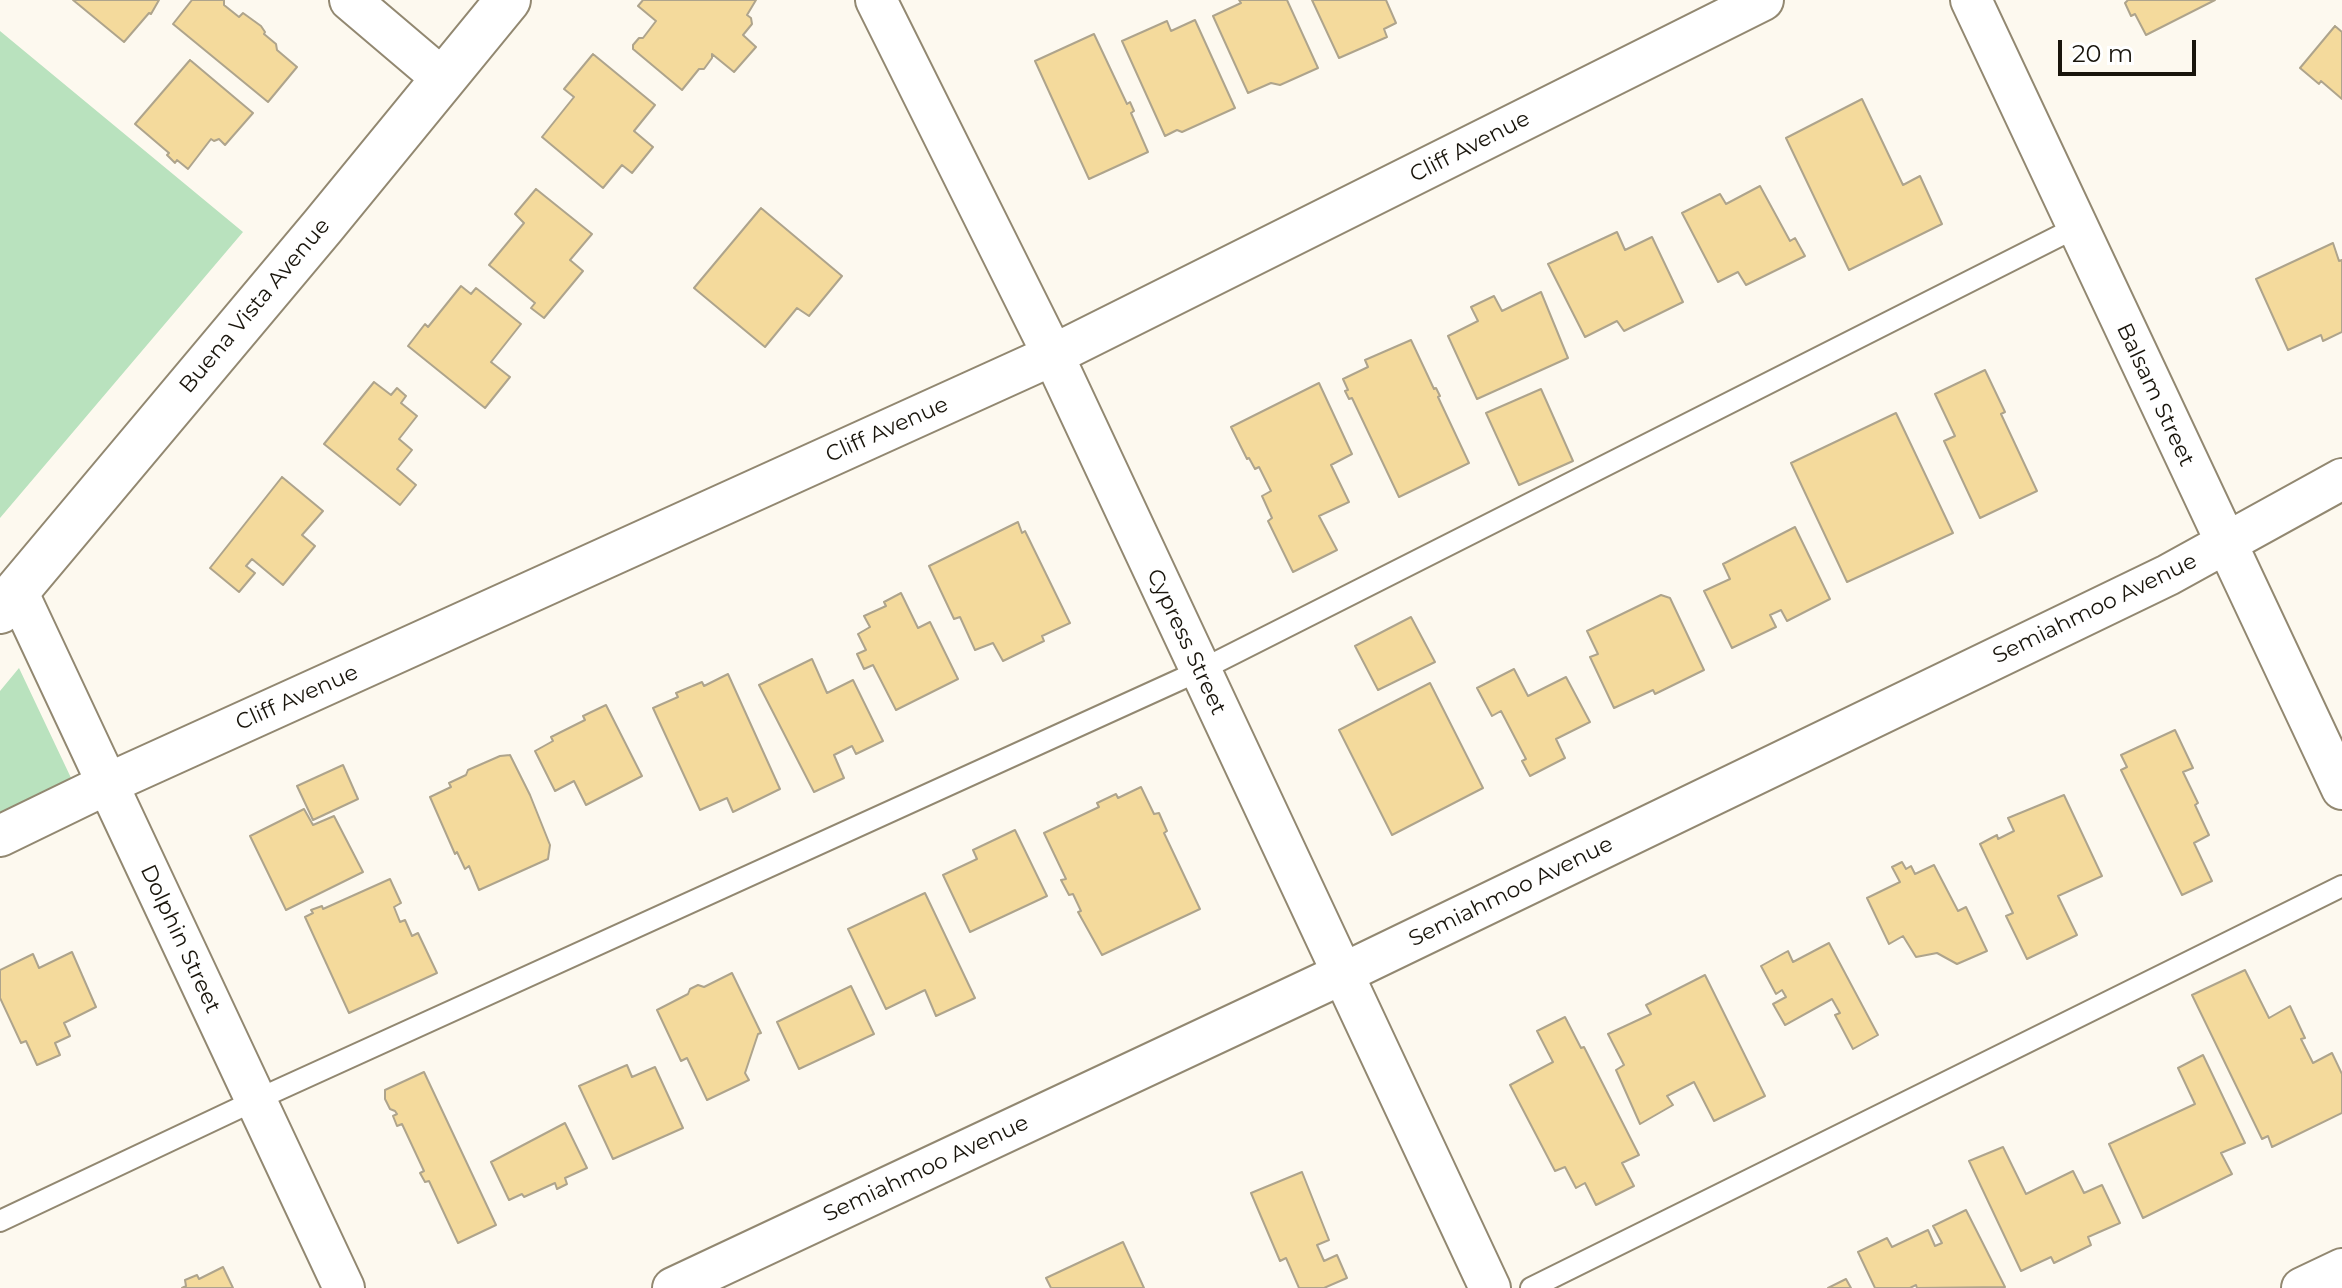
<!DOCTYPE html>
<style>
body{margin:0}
#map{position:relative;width:2342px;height:1288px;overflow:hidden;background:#fdf9ef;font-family:Montserrat,sans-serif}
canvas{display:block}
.scale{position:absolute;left:2058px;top:40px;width:138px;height:36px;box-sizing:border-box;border:4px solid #19150c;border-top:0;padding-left:10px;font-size:24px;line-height:28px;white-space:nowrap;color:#19150c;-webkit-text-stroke:6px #fff;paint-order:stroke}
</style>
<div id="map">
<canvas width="2342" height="1288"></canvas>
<div class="scale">20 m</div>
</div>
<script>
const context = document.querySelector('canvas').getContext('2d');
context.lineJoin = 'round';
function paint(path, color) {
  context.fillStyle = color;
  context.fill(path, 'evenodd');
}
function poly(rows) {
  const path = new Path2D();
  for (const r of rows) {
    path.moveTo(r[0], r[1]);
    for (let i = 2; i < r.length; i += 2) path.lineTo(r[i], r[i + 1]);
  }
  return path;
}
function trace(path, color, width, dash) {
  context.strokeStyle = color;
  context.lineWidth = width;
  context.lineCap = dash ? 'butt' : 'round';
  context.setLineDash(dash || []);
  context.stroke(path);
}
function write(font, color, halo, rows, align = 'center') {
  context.font = font + ' Montserrat,sans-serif';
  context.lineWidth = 7;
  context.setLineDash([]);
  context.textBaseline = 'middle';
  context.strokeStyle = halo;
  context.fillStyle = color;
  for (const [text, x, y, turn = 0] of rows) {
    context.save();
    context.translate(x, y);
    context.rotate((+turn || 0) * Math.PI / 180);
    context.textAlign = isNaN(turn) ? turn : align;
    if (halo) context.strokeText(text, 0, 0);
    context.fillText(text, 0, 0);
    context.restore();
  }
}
const green = poly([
 [0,31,243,232,0,518],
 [19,668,72,780,0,813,0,691]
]);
const building = poly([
 [73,0,159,0,151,14,149,13,124,42,73,0],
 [192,0,224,0,224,5,239,17,243,13,261,26,265,32,264,34,276,44,277,50,297,67,268,102,173,24,192,0],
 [643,0,756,0,747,15,751,18,752,24,743,35,756,47,734,72,712,54,712,58,704,69,699,69,682,90,633,49,633,45,639,38,643,38,656,21,638,6,643,0],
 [1239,0,1287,0,1318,68,1280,85,1271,83,1248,93,1213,16,1241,3,1239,0],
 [1312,0,1386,0,1396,23,1384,29,1387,37,1339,58,1312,0],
 [2128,0,2215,0,2146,35,2135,14,2131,16,2125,3,2128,0],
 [1195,20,1235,108,1182,132,1177,130,1165,136,1122,41,1167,21,1171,31,1195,20],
 [2335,26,2342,32,2342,99,2321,81,2319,84,2300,68,2335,26],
 [1094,34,1127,104,1130,102,1134,111,1131,113,1148,152,1089,179,1035,61,1094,34],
 [593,54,655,105,634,131,653,147,632,173,622,165,603,188,542,137,574,97,564,89,593,54],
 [190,60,253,113,225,145,219,139,214,141,211,139,188,169,177,160,175,163,167,155,169,153,135,124,190,60],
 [1862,99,1903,185,1920,176,1942,224,1849,270,1786,138,1862,99],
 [1760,186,1790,241,1795,238,1805,256,1746,285,1738,272,1718,282,1682,213,1720,194,1726,204,1760,186],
 [536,189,592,234,570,260,583,271,544,318,531,308,535,303,489,265,524,223,515,214,536,189],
 [761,208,842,276,809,316,797,308,765,347,694,288,761,208],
 [1617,232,1625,250,1652,237,1683,302,1624,331,1617,321,1585,337,1548,264,1617,232],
 [2333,243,2339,261,2342,260,2342,332,2323,341,2321,335,2288,350,2256,279,2333,243],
 [461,286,471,294,476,288,521,324,491,362,510,377,485,408,408,346,425,324,428,327,461,286],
 [1541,292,1568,358,1477,399,1448,336,1478,321,1471,307,1494,296,1502,311,1541,292],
 [1411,340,1434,389,1436,388,1440,396,1438,397,1469,463,1399,497,1352,398,1349,399,1345,391,1348,390,1343,379,1368,367,1365,360,1411,340],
 [1985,370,2005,412,2001,414,2037,491,1980,518,1944,441,1955,436,1935,394,1985,370],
 [374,382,391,395,397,388,406,396,401,403,417,416,399,439,412,450,397,469,416,485,400,505,324,444,374,382],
 [1319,383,1352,454,1331,465,1349,502,1319,516,1337,550,1293,572,1268,521,1272,518,1262,496,1271,491,1259,467,1255,469,1249,458,1247,459,1231,427,1319,383],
 [1541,389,1573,461,1519,485,1486,413,1541,389],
 [1896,413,1953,533,1847,582,1791,463,1896,413],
 [282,477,323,511,302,535,315,546,283,585,252,559,246,566,255,573,239,592,210,568,282,477],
 [1018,522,1022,533,1025,531,1070,623,1042,636,1044,641,1003,661,993,643,975,650,960,617,954,619,929,566,1018,522],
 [1795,527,1830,599,1787,621,1781,610,1770,615,1776,627,1732,648,1704,591,1730,579,1723,564,1795,527],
 [901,593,918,628,930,622,958,679,896,710,873,665,864,669,857,654,866,650,858,634,870,627,864,616,886,606,884,602,901,593],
 [1661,595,1670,598,1704,670,1655,694,1653,690,1614,708,1590,657,1598,654,1587,631,1661,595],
 [1411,617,1435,662,1378,690,1355,646,1411,617],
 [812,659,827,693,853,680,883,741,856,754,852,746,834,755,844,778,814,792,759,685,812,659],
 [1514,669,1528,696,1566,677,1590,722,1556,739,1565,758,1530,776,1522,761,1526,759,1501,711,1492,716,1477,688,1514,669],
 [728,674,780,789,733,812,727,798,700,810,653,708,678,697,676,693,702,682,704,686,728,674],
 [1430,683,1483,788,1392,835,1339,730,1430,683],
 [606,705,642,776,586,805,574,781,555,791,535,751,553,741,551,737,585,720,583,716,606,705],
 [2175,730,2193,768,2183,772,2198,803,2195,805,2209,835,2194,843,2212,881,2182,895,2121,770,2127,767,2121,755,2175,730],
 [510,755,530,795,550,845,548,859,479,890,469,866,465,869,457,852,455,854,430,797,451,787,449,783,466,775,468,770,500,756,510,755],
 [343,765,358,799,313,820,297,786,343,765],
 [1141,787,1154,814,1159,813,1167,831,1164,833,1200,909,1102,955,1078,912,1081,911,1073,894,1069,895,1061,880,1066,879,1044,833,1099,807,1097,803,1116,794,1118,798,1141,787],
 [2064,795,2102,876,2058,896,2077,935,2027,959,2006,916,2013,913,1980,844,1997,835,1998,839,2014,831,2008,818,2064,795],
 [304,809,313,825,334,816,363,872,286,910,250,836,304,809],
 [1015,830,1047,896,970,932,943,875,977,859,973,850,1015,830],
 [1902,862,1906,869,1911,866,1915,874,1934,865,1958,911,1966,907,1987,951,1957,964,1937,953,1916,957,1903,936,1889,944,1867,898,1900,882,1892,867,1902,862],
 [390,879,401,903,394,907,400,922,405,920,412,936,418,933,437,973,349,1013,305,917,313,913,311,910,322,906,323,909,390,879],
 [925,893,975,998,936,1016,925,990,886,1009,848,929,925,893],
 [1829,943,1878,1035,1853,1049,1835,1015,1840,1013,1832,999,1785,1025,1773,1004,1786,997,1782,990,1776,994,1761,966,1788,951,1793,962,1829,943],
 [72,952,96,1007,64,1023,70,1036,55,1043,60,1055,37,1065,26,1041,21,1043,0,998,0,970,33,954,39,968,72,952],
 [2245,970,2269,1018,2290,1006,2305,1038,2301,1039,2313,1063,2332,1053,2342,1074,2342,1113,2272,1147,2268,1136,2262,1139,2192,995,2245,970],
 [732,973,761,1033,758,1034,745,1073,749,1080,707,1100,687,1058,681,1061,657,1010,688,994,690,989,698,985,704,987,732,973],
 [1705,975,1765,1096,1714,1121,1694,1082,1667,1096,1673,1105,1640,1124,1616,1070,1624,1065,1608,1034,1651,1014,1646,1005,1705,975],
 [851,986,874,1034,799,1069,777,1022,851,986],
 [1565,1017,1581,1048,1584,1047,1639,1155,1622,1163,1634,1186,1596,1205,1585,1183,1576,1188,1565,1167,1555,1171,1510,1085,1553,1062,1537,1031,1565,1017],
 [2203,1055,2245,1143,2221,1153,2232,1174,2143,1218,2109,1144,2195,1104,2178,1068,2203,1055],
 [627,1065,632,1077,655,1067,683,1128,613,1159,579,1086,627,1065],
 [424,1072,496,1225,458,1243,429,1181,425,1182,420,1173,424,1171,402,1124,397,1126,393,1116,397,1114,395,1111,390,1109,385,1099,385,1090,424,1072],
 [565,1123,587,1168,565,1178,567,1184,557,1189,555,1183,524,1197,522,1194,509,1200,491,1162,565,1123],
 [2003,1147,2026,1194,2073,1171,2084,1193,2102,1185,2120,1223,2088,1237,2091,1245,2054,1263,2051,1257,2021,1271,1969,1161,2003,1147],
 [1302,1172,1329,1240,1317,1245,1324,1261,1337,1255,1347,1278,1324,1288,1299,1288,1286,1258,1280,1261,1251,1193,1302,1172],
 [1966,1210,2005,1287,1917,1288,1916,1285,1910,1288,1875,1288,1858,1252,1887,1238,1892,1247,1928,1230,1935,1246,1942,1243,1933,1226,1966,1210],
 [1123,1242,1144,1288,1051,1288,1046,1278,1123,1242],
 [223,1267,233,1288,182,1288,186,1286,185,1280,197,1275,199,1279,223,1267],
 [1846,1279,1851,1288,1828,1288,1846,1279]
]);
const service = poly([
 [0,1221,256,1100,1199,671,2077,227],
 [1531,1288,2342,886]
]);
const minor = poly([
 [350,0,443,79],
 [876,0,1053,355,1490,1288],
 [1971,0,2342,789],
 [17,591,344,1288],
 [0,836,107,784,1053,355,1763,0],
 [673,1288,1342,974,2168,575,2342,479],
 [2302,1288,2342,1269]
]);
const tertiary = poly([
 [0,611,323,226,508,0]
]);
const streetNames = [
 ["Cliff Avenue",1470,147,-27],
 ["Buena Vista Avenue",255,306,-50],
 ["Balsam Street",2155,395,65],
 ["Cliff Avenue",887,430,-24],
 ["Semiahmoo Avenue",2095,609,-26],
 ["Cypress Street",1186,642,65],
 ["Cliff Avenue",297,698,-24],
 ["Semiahmoo Avenue",1511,892,-26],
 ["Dolphin Street",180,939,65],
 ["Semiahmoo Avenue",926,1169,-25]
];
paint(green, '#b9e2be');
paint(building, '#f4da9c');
trace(building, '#aea48c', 2);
trace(service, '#928871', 24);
trace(minor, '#928871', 44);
trace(tertiary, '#928871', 48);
trace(service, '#fff', 20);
trace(minor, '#fff', 40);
trace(tertiary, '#fff', 44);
write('22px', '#19150c', '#fff', streetNames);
</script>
